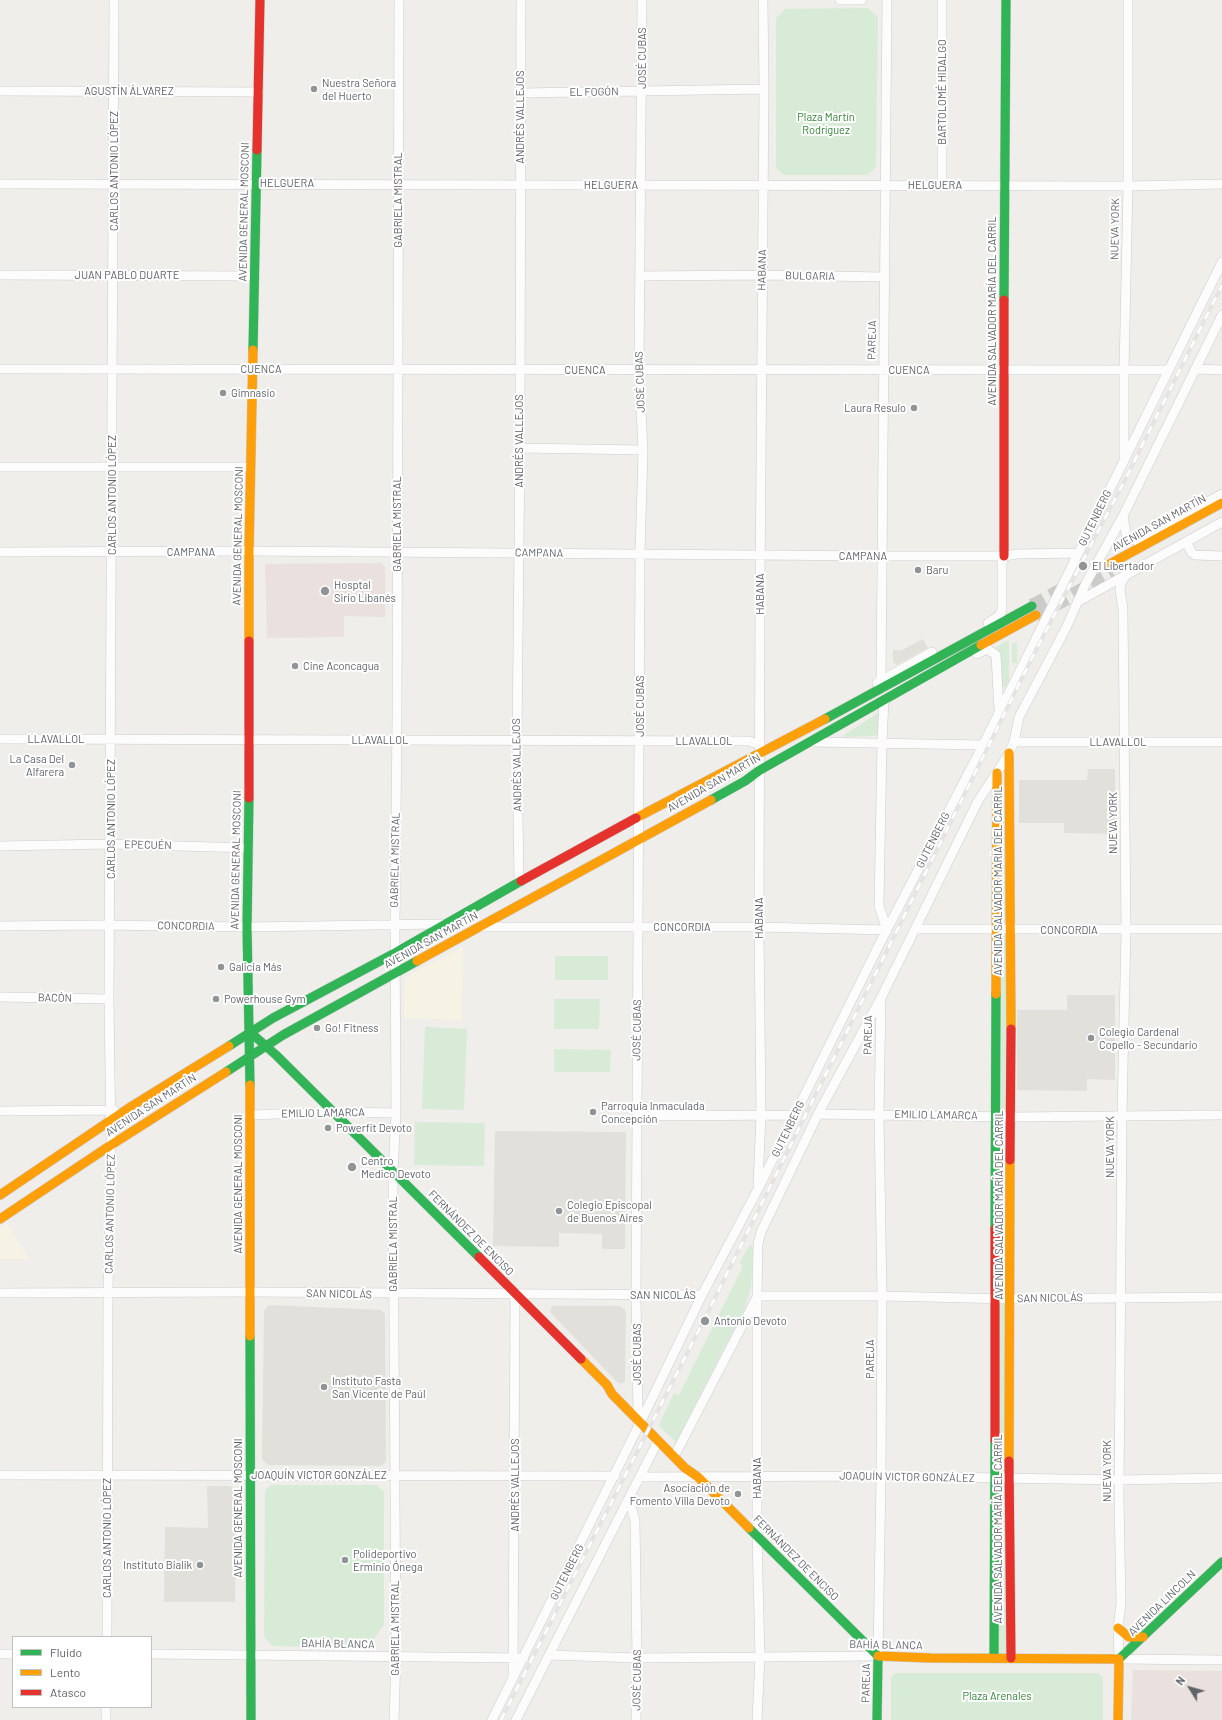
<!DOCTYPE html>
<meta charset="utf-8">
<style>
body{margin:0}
#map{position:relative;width:1222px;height:1720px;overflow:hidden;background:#efeeea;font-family:Barlow,sans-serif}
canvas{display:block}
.legend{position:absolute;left:12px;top:1636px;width:140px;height:72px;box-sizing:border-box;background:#fff;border:1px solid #bfc1c3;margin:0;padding:5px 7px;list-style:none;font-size:12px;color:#5f6368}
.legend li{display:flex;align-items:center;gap:8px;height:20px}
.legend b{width:20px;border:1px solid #bfc1c3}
.north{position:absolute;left:1170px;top:1668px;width:40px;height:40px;-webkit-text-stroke:3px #fff;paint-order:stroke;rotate:307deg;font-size:11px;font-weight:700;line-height:16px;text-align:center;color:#5f6368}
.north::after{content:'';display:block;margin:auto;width:14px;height:18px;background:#5f6368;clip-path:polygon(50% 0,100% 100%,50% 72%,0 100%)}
</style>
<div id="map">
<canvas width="1222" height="1720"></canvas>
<ul class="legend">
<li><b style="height:5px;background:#30b455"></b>Fluido</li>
<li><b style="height:5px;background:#ff9f0a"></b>Lento</li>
<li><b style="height:5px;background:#e5322d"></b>Atasco</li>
</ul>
<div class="north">N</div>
</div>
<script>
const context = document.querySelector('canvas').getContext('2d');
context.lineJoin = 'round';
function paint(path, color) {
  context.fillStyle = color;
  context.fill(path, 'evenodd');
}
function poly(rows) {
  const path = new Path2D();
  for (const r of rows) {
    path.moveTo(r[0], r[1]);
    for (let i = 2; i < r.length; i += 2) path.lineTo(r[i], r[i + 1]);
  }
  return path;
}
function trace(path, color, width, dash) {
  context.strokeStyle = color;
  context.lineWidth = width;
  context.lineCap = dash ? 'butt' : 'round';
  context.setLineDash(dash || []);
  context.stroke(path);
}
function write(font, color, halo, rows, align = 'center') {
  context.font = font + ' Barlow,sans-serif';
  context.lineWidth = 4;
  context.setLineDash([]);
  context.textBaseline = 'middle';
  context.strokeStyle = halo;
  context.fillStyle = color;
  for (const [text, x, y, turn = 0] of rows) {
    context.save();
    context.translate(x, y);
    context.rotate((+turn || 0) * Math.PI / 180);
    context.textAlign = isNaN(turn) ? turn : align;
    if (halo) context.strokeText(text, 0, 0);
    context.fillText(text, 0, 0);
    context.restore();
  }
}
const commercial = poly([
 [463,947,462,1020,404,1018,405,981,409,975],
 [7,1224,29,1259,0,1259,0,1229]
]);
const education = poly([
 [923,639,928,648,897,665,893,662,893,650,902,650],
 [1088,769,1115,769,1115,834,1064,833,1064,823,1019,823,1019,780,1087,780],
 [1067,995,1115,995,1115,1080,1087,1079,1087,1091,1017,1090,1017,1010,1067,1010],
 [495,1131,626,1132,625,1249,602,1249,602,1234,559,1233,559,1247,493,1246],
 [269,1305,381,1310,385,1314,386,1462,381,1466,268,1465,262,1459,264,1311],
 [552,1306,620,1306,626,1311,625,1382,621,1384,617,1382,550,1312],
 [207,1486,230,1486,236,1491,235,1602,164,1602,165,1527,208,1528]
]);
const medical = poly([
 [381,563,385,567,385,617,344,616,344,637,267,638,265,564],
 [1133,1670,1222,1671,1222,1720,1131,1720]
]);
const green = poly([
 [868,8,878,17,876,167,868,175,784,175,776,168,776,18,785,9],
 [1009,640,1009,681,1005,688,1001,685,1001,654,996,647],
 [1017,642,1017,663,1012,663,1012,644],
 [881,711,879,733,874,736,845,737,844,735],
 [998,805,1010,805,1011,1658,994,1658],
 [555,956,608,956,608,980,555,980],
 [554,999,600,999,599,1029,554,1029],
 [425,1027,467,1029,464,1110,422,1109],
 [554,1049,611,1050,610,1072,554,1072],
 [415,1122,485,1123,484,1166,414,1165],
 [750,1245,753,1247,751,1287,745,1308,676,1442,659,1426,660,1423,674,1393,679,1395,743,1266,739,1263],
 [271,1485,377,1485,384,1492,384,1624,369,1647,273,1646,264,1637,265,1491],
 [895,1673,1099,1673,1103,1678,1103,1720,891,1720,891,1677]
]);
const primaryTunnel = poly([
 [1032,606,1069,586],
 [1036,615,1113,573]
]);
const street = poly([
 [840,0,862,0],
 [942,0,942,185],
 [0,91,259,92],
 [520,93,764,89],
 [0,184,1128,186,1222,184],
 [0,275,254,276],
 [640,276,762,275,885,277],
 [0,369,1169,370],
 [1195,369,1222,370],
 [520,448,643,450],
 [1124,457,1124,371,1128,186,1128,0],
 [0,467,251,467],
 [1123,516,1126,533,1131,539,1137,541,1222,494],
 [1186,542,1192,553,1195,555,1222,556],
 [0,552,249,551,882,556,1004,556,1018,554,1078,553],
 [1126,575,1121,583,1120,590,1123,609,1126,930,1122,1116,1119,1497,1121,1603,1118,1628,1119,1659,1222,1660],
 [1077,602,1222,522],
 [988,623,1000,615,1002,610,1002,562,1004,556],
 [977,654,987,649,996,655,999,710],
 [881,680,887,0],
 [877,683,932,652],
 [0,739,749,741,760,745],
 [812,742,983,745],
 [1014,742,1222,742],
 [0,846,110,844,249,848],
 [519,883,517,741,520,448,521,0],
 [0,926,97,925,247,927,441,924],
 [482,927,759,927,887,930],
 [916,929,1222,929],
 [887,930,879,906,882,743,884,700,887,699],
 [0,997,109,999],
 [0,1111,114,1110],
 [818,1114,1011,1117,1222,1115],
 [250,1115,333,1112,396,1113],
 [637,1116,795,1115],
 [758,1185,761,1115,759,927,760,588,764,89,763,0],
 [0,1293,250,1292,702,1295],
 [757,1296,882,1296,1010,1299,1222,1297],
 [638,1412,636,1296,637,1116,640,554,643,450,639,370,642,0],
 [643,1417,702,1295,758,1189,879,945,983,745,1071,568,1222,262],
 [677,1451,756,1299],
 [0,1475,615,1476],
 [640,1477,881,1476,1119,1480,1222,1478],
 [629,1498,635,1521,637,1658,636,1720],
 [107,1637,108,1292,111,1145,109,999,114,0],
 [0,1654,13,1654],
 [151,1654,524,1658],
 [549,1655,637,1658,878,1656,881,1476,882,1296,879,1114,881,999],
 [513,1677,515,1294],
 [106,1720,106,1707],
 [394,1720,396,1657,393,1172,396,1113,395,926,397,716,399,0],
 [492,1720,640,1423],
 [516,1720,658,1441],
 [757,1720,760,1657,757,1535,757,1296,758,1244,761,1232,818,1114,881,998,978,801,1007,757,1014,742,1019,717,1066,628,1086,583,1123,516,1222,315]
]);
const fast = poly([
 [1004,300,1006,0],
 [253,350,257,150],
 [825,719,1032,606],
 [249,798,247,927,250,1085],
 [711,800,745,781,760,770,981,645],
 [250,1032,276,1055,479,1257],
 [229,1046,273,1018,395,953,521,881],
 [226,1072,283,1035,417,961],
 [995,1229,996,994],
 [250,1336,251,1720],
 [749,1528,878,1656],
 [994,1658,995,1440],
 [1119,1659,1222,1562],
 [877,1720,878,1656]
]);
const slow = poly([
 [1108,565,1222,503],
 [249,641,249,551,253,350],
 [981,645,1036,615],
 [1009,753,1011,1029],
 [636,818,825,719],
 [417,961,711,800],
 [996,994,997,773],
 [250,1085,250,1336],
 [0,1195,132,1106,229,1046],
 [0,1219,111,1145,226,1072],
 [581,1359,607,1385,612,1394,685,1468,698,1477,749,1528],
 [1009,1461,1010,1160],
 [1118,1628,1129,1637,1143,1637],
 [878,1656,931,1658,1119,1659],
 [1118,1720,1119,1659]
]);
const jam = poly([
 [257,150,260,0],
 [1004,300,1004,556],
 [249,641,249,798],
 [521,881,636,818],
 [1010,1160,1011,1029],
 [479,1257,581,1359],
 [995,1440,995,1229],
 [1009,1461,1011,1658]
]);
const rail = poly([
 [501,1720,704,1320,1036,650,1126,478,1222,285]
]);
const markers = [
 [314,89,4,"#919496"],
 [223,393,4,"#919496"],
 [914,408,4,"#919496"],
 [1083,566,5,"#919496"],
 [918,570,4,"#919496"],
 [325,591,5,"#919496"],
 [295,666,4,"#919496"],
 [72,765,4,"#919496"],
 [221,967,4,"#919496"],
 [216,999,4,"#919496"],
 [317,1028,4,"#919496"],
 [1091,1038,4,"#919496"],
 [593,1112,4,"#919496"],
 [328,1128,4,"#919496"],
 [352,1167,5,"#919496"],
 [559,1211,4,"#919496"],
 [705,1321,5,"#919496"],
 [324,1387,4,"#919496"],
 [738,1494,4,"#919496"],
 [345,1560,4,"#919496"],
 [200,1565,4,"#919496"]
];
const streetNames = [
 ["JOSÉ CUBAS",642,58,-90],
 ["AGUSTÍN ÁLVAREZ",129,91],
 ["EL FOGÓN",594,92,-1],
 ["BARTOLOMÉ HIDALGO",942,92,-90],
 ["ANDRÉS VALLEJOS",520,117,-90],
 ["CARLOS ANTONIO LÓPEZ",114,171,-90],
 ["HELGUERA",287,183],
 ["HELGUERA",611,185],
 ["HELGUERA",935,185],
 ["GABRIELA MISTRAL",398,200,-90],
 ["AVENIDA GENERAL MOSCONI",244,212,-89],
 ["NUEVA YORK",1115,229,-89],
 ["HABANA",762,270,-89],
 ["JUAN PABLO DUARTE",127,275],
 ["BULGARIA",810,276,1],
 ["AVENIDA SALVADOR MARÍA DEL CARRIL",992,311,-90],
 ["PAREJA",872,340,-89],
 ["CUENCA",261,369],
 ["CUENCA",585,370],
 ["CUENCA",909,370],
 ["JOSÉ CUBAS",640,382,-92],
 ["ANDRÉS VALLEJOS",519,441,-90],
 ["CARLOS ANTONIO LÓPEZ",112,495,-90],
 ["GUTENBERG",1095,518,-64],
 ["AVENIDA SAN MARTÍN",1159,523,-29],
 ["GABRIELA MISTRAL",397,524,-90],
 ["AVENIDA GENERAL MOSCONI",238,536,-89],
 ["CAMPANA",191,552],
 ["CAMPANA",539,553,1],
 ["CAMPANA",863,556],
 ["HABANA",760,594,-90],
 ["JOSÉ CUBAS",640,706,-90],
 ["LLAVALLOL",56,739],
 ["LLAVALLOL",380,740],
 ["LLAVALLOL",704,741],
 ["LLAVALLOL",1118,742],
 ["ANDRÉS VALLEJOS",517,765,-91],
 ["AVENIDA SAN MARTÍN",714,783,-30],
 ["CARLOS ANTONIO LÓPEZ",111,819,-90],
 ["NUEVA YORK",1113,823,-90],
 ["GUTENBERG",933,840,-63],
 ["EPECUÉN",148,845,1],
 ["AVENIDA GENERAL MOSCONI",236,860,-89],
 ["GABRIELA MISTRAL",395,860,-89],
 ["AVENIDA SALVADOR MARÍA DEL CARRIL",998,881,-90],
 ["HABANA",759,918,-90],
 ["CONCORDIA",186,926,1],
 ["CONCORDIA",682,927],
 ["CONCORDIA",1069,930],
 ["AVENIDA SAN MARTÍN",431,940,-29],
 ["BACÓN",55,998,1],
 ["JOSÉ CUBAS",637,1030,-89],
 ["PAREJA",868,1035,-89],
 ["AVENIDA SAN MARTÍN",151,1105,-33],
 ["EMILIO LAMARCA",323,1113,-1],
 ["EMILIO LAMARCA",936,1115,1],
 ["GUTENBERG",788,1129,-64],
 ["NUEVA YORK",1110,1147,-90],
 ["AVENIDA GENERAL MOSCONI",238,1184,-90],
 ["AVENIDA SALVADOR MARÍA DEL CARRIL",999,1205,-90],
 ["CARLOS ANTONIO LÓPEZ",110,1214,-89],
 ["FERNÁNDEZ DE ENCISO",471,1233,45],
 ["GABRIELA MISTRAL",393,1244,-90],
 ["SAN NICOLÁS",339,1294,1],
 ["SAN NICOLÁS",663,1295],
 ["SAN NICOLÁS",1050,1298,-1],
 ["JOSÉ CUBAS",637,1354,-90],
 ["PAREJA",870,1359,-90],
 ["NUEVA YORK",1107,1471,-90],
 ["JOAQUÍN VICTOR GONZÁLEZ",319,1475],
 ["JOAQUÍN VICTOR GONZÁLEZ",907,1477,1],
 ["HABANA",757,1478,-90],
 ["ANDRÉS VALLEJOS",515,1485,-90],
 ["AVENIDA GENERAL MOSCONI",238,1508,-90],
 ["AVENIDA SALVADOR MARÍA DEL CARRIL",998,1529,-90],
 ["CARLOS ANTONIO LÓPEZ",107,1538,-90],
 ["FERNÁNDEZ DE ENCISO",796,1558,45],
 ["GUTENBERG",567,1572,-63],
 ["AVENIDA LINCOLN",1162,1603,-44],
 ["GABRIELA MISTRAL",395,1628,-90],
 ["BAHÍA BLANCA",338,1644,1],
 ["BAHÍA BLANCA",886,1645,1],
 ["JOSÉ CUBAS",637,1680,-89],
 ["PAREJA",866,1683,-89]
];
const poiNames = [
 ["Nuestra Señora",322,83],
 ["del Huerto",322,96],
 ["Gimnasio",231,393],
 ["Laura Resulo",906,408,"right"],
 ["El Libertador",1092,566],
 ["Baru",926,570],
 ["Hosptal",334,585],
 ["Sirio Libanés",334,598],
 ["Cine Aconcagua",303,666],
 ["La Casa Del",64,759,"right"],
 ["Alfarera",64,772,"right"],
 ["Galicia Más",229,967],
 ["Powerhouse Gym",224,999],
 ["Go! Fitness",325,1028],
 ["Colegio Cardenal",1099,1032],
 ["Copello - Secundario",1099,1045],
 ["Parroquia Inmaculada",601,1106],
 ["Concepción",601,1119],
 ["Powerfit Devoto",336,1128],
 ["Centro",361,1161],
 ["Medico Devoto",361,1174],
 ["Colegio Episcopal",567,1205],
 ["de Buenos Aires",567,1218],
 ["Antonio Devoto",714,1321],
 ["Instituto Fasta",332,1381],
 ["San Vicente de Paúl",332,1394],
 ["Asociación de",730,1488,"right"],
 ["Fomento Villa Devoto",730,1501,"right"],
 ["Polideportivo",353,1554],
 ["Erminio Ónega",353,1567],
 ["Instituto Bialik",192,1565,"right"]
];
const parkNames = [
 ["Plaza Martín",826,117],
 ["Rodríguez",826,130],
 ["Plaza Arenales",997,1696]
];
paint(commercial, '#f7f3e4');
paint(education, '#e2e0da');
paint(medical, '#eae0de');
paint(green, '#d8ebd6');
trace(primaryTunnel, '#cbcbca', 14, [14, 7]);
trace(street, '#cbcccc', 10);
trace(fast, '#cacacb', 10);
trace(slow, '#cacacb', 10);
trace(jam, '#cacacb', 10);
trace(street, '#fdfcfc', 9);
trace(fast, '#30b455', 9);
trace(slow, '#ff9f0a', 9);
trace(jam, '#e5322d', 9);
trace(rail, '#e4e4e4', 4);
trace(rail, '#fff', 2.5, [8]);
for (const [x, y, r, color] of markers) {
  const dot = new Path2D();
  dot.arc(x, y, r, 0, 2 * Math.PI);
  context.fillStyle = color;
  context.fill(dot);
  trace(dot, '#fff', 1.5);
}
write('11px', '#5f6368', '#fff', streetNames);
write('11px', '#5f6368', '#fff', poiNames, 'left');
write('11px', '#348238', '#fff', parkNames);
</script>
